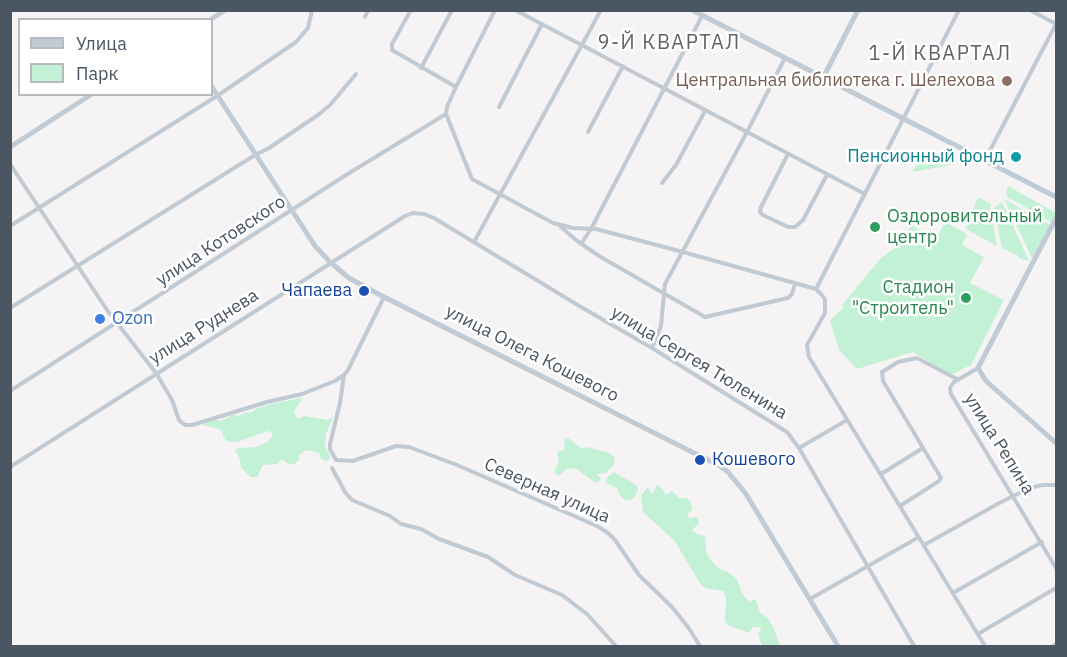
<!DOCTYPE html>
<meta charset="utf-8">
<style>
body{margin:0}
#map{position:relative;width:1067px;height:657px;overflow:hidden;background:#f5f3f3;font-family:"IBM Plex Sans",sans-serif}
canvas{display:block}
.frame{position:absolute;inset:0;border:12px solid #4a5661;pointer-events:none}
.legend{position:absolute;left:18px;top:18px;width:195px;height:78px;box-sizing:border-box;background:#fff;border:2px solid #b7bbc0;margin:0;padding:8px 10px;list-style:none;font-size:18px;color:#4a5661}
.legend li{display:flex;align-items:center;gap:12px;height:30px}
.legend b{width:30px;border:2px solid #b7bbc0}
</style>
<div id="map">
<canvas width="1067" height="657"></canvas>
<div class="frame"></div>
<ul class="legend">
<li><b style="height:8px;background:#c1cbd6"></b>Улица</li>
<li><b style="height:16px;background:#c3f1d5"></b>Парк</li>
</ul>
</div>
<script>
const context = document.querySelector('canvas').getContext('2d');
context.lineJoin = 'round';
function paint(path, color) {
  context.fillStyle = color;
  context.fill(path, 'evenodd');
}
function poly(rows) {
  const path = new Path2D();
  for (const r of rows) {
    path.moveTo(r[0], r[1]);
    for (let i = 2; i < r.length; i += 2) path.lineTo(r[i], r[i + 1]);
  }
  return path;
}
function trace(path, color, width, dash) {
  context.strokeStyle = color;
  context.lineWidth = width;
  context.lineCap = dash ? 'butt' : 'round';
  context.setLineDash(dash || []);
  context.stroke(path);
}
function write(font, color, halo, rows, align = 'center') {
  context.font = font + ' "IBM Plex Sans",sans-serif';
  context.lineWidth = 5;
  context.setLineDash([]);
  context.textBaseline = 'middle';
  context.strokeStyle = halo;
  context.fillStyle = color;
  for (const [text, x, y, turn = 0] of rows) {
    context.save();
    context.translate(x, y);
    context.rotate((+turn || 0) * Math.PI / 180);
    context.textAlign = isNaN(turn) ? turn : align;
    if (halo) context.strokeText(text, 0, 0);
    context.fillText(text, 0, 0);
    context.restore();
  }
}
const green = poly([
 [925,153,935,154,954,163,947,166,912,172],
 [1008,186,1056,213,1051,222,1006,196],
 [978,197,991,204,990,208,997,246,966,229],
 [1004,199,1050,225,1032,258],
 [1002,202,1029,261,1019,258,1017,255,1002,248,994,208],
 [945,222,967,234,962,245,984,257,970,283,1004,300,971,365,951,375,913,352,857,369,839,350,830,320,844,307,842,305,881,258,902,243,911,225,936,239],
 [301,398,302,400,294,411,296,417,299,418,304,416,328,420,333,417,326,434,325,446,330,455,330,459,328,461,325,461,321,459,319,453,306,450,299,455,299,460,294,464,288,464,282,459,278,464,263,465,257,477,251,477,241,468,240,459,235,450,239,448,256,447,266,443,271,438,273,433,268,431,236,442,226,441,220,429,202,425,214,419,221,421,232,415,239,416,246,412,251,413,256,409,271,404],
 [565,438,568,438,582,449,587,447,609,453,615,458,614,464,606,473,597,474,601,479,596,483,575,468,567,469,558,476,554,472,559,461,557,452,564,450],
 [614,472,636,485,638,489,635,497,630,500,625,500,621,497,617,488,606,483,607,477],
 [657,485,660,486,666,495,672,491,679,498,686,498,691,502,692,509,687,515,689,518,697,517,699,523,692,530,697,534,705,536,706,551,709,558,718,568,728,572,737,579,742,593,750,603,753,599,756,600,760,613,768,618,774,629,780,646,762,646,758,634,761,630,760,627,753,627,749,633,728,625,725,621,726,599,724,591,705,588,701,585,674,540,643,512,641,495,647,488,649,487,651,493,653,493]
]);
const street = poly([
 [411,10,392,44,392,50,456,87],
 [515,10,865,194],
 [1030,10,1056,24],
 [365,17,368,10],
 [421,68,452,10],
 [499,107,542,24],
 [446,114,472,179,553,223,573,228,596,229,683,252,816,289,820,293,825,299,825,313,807,345,809,357,985,646],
 [446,114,447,107,456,87,495,10],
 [588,132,623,66],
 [788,154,761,207,760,212,763,215,788,227,795,227,803,220,827,175],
 [985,160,1056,24],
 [10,164,107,310,156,373,172,400,179,420,185,425,192,425,267,402,302,394,335,381,344,375,348,370,384,297],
 [662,183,676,165,705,111],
 [10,226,217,96,296,42,308,28,312,10],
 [561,227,576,240,599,256,705,317,788,298,792,294,795,284],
 [474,242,601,10],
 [581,244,591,229,702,16],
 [816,289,959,10],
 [10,308,255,155,269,148,318,115,330,105,356,74],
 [652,348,661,326,665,284,747,132,785,58],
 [978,368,954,382,950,388,951,394,1056,568],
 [344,375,340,403,330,444,330,449,336,460,353,461,396,446,409,447,457,465,597,526,608,533,615,540,639,575,672,607,688,627,700,646],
 [10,391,346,175,446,114],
 [799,448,847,420],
 [10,467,405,216,413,213,424,214,434,218,581,307,652,348,787,432,799,448,914,646],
 [332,468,345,492,352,500,390,516,401,524,421,529,439,539,488,557,515,575,562,595,587,614,616,646],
 [881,474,923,448],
 [900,506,939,481,941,478,883,381,882,372,898,362,917,358,957,379],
 [924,545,1003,501,1030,488,1042,485,1056,485],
 [953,593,1042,542],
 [810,599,919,537],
 [978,634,1056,588]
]);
const secondary = poly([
 [692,10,1056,197],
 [210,20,225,10],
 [823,78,858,10],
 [212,87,315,246,331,263,349,278,384,297,720,466,728,472,746,494,838,646],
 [10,147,92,94],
 [1056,218,978,368,986,381,1056,443],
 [1054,646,1056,645]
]);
const markers = [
 [1007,81,6,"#8d6e63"],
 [1016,157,6,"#0f9aa8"],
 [875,227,6,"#2e9e5b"],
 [364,291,6,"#1a4fb4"],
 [966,298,6,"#2e9e5b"],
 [100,319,6,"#3f7fe0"],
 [700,460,6,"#1a4fb4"]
];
const educationNames = [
 ["Центральная библиотека г. Шелехова",995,81]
];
const cultureNames = [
 ["Пенсионный фонд",1004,157]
];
const leisureNames = [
 ["Оздоровительный",887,217],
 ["центр",887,238],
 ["Стадион",954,288,"right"],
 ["\"Строитель\"",954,309,"right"]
];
const streetNames = [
 ["улица Котовского",221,241,-33],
 ["улица Руднева",204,327,-32],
 ["улица Олега Кошевого",532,354,27],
 ["улица Сергея Тюленина",699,363,31],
 ["улица Репина",999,444,58],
 ["Северная улица",547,491,24]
];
const transitNames = [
 ["Чапаева",352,291],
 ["Кошевого",712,460,"left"]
];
const shopNames = [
 ["Ozon",112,319]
];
const neighbourhoodNames = [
 ["9-Й КВАРТАЛ",669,43],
 ["1-Й КВАРТАЛ",940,54]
];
paint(green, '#c3f1d5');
trace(street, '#c1cad2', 4);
trace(secondary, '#c1cbd6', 5);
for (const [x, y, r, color] of markers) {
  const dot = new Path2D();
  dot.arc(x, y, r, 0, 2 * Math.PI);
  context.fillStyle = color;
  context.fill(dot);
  trace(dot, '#fff', 2);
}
write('18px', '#785e54', '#fff', educationNames, 'right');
write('18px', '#0d838f', '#fff', cultureNames, 'right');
write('18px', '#27864d', '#fff', leisureNames, 'left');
write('18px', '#4a5661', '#fff', streetNames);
write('18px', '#164399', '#fff', transitNames, 'right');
write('18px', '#366cbe', '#fff', shopNames, 'left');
context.letterSpacing = '1.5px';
write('20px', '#5f6368', '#fff', neighbourhoodNames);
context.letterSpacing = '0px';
</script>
